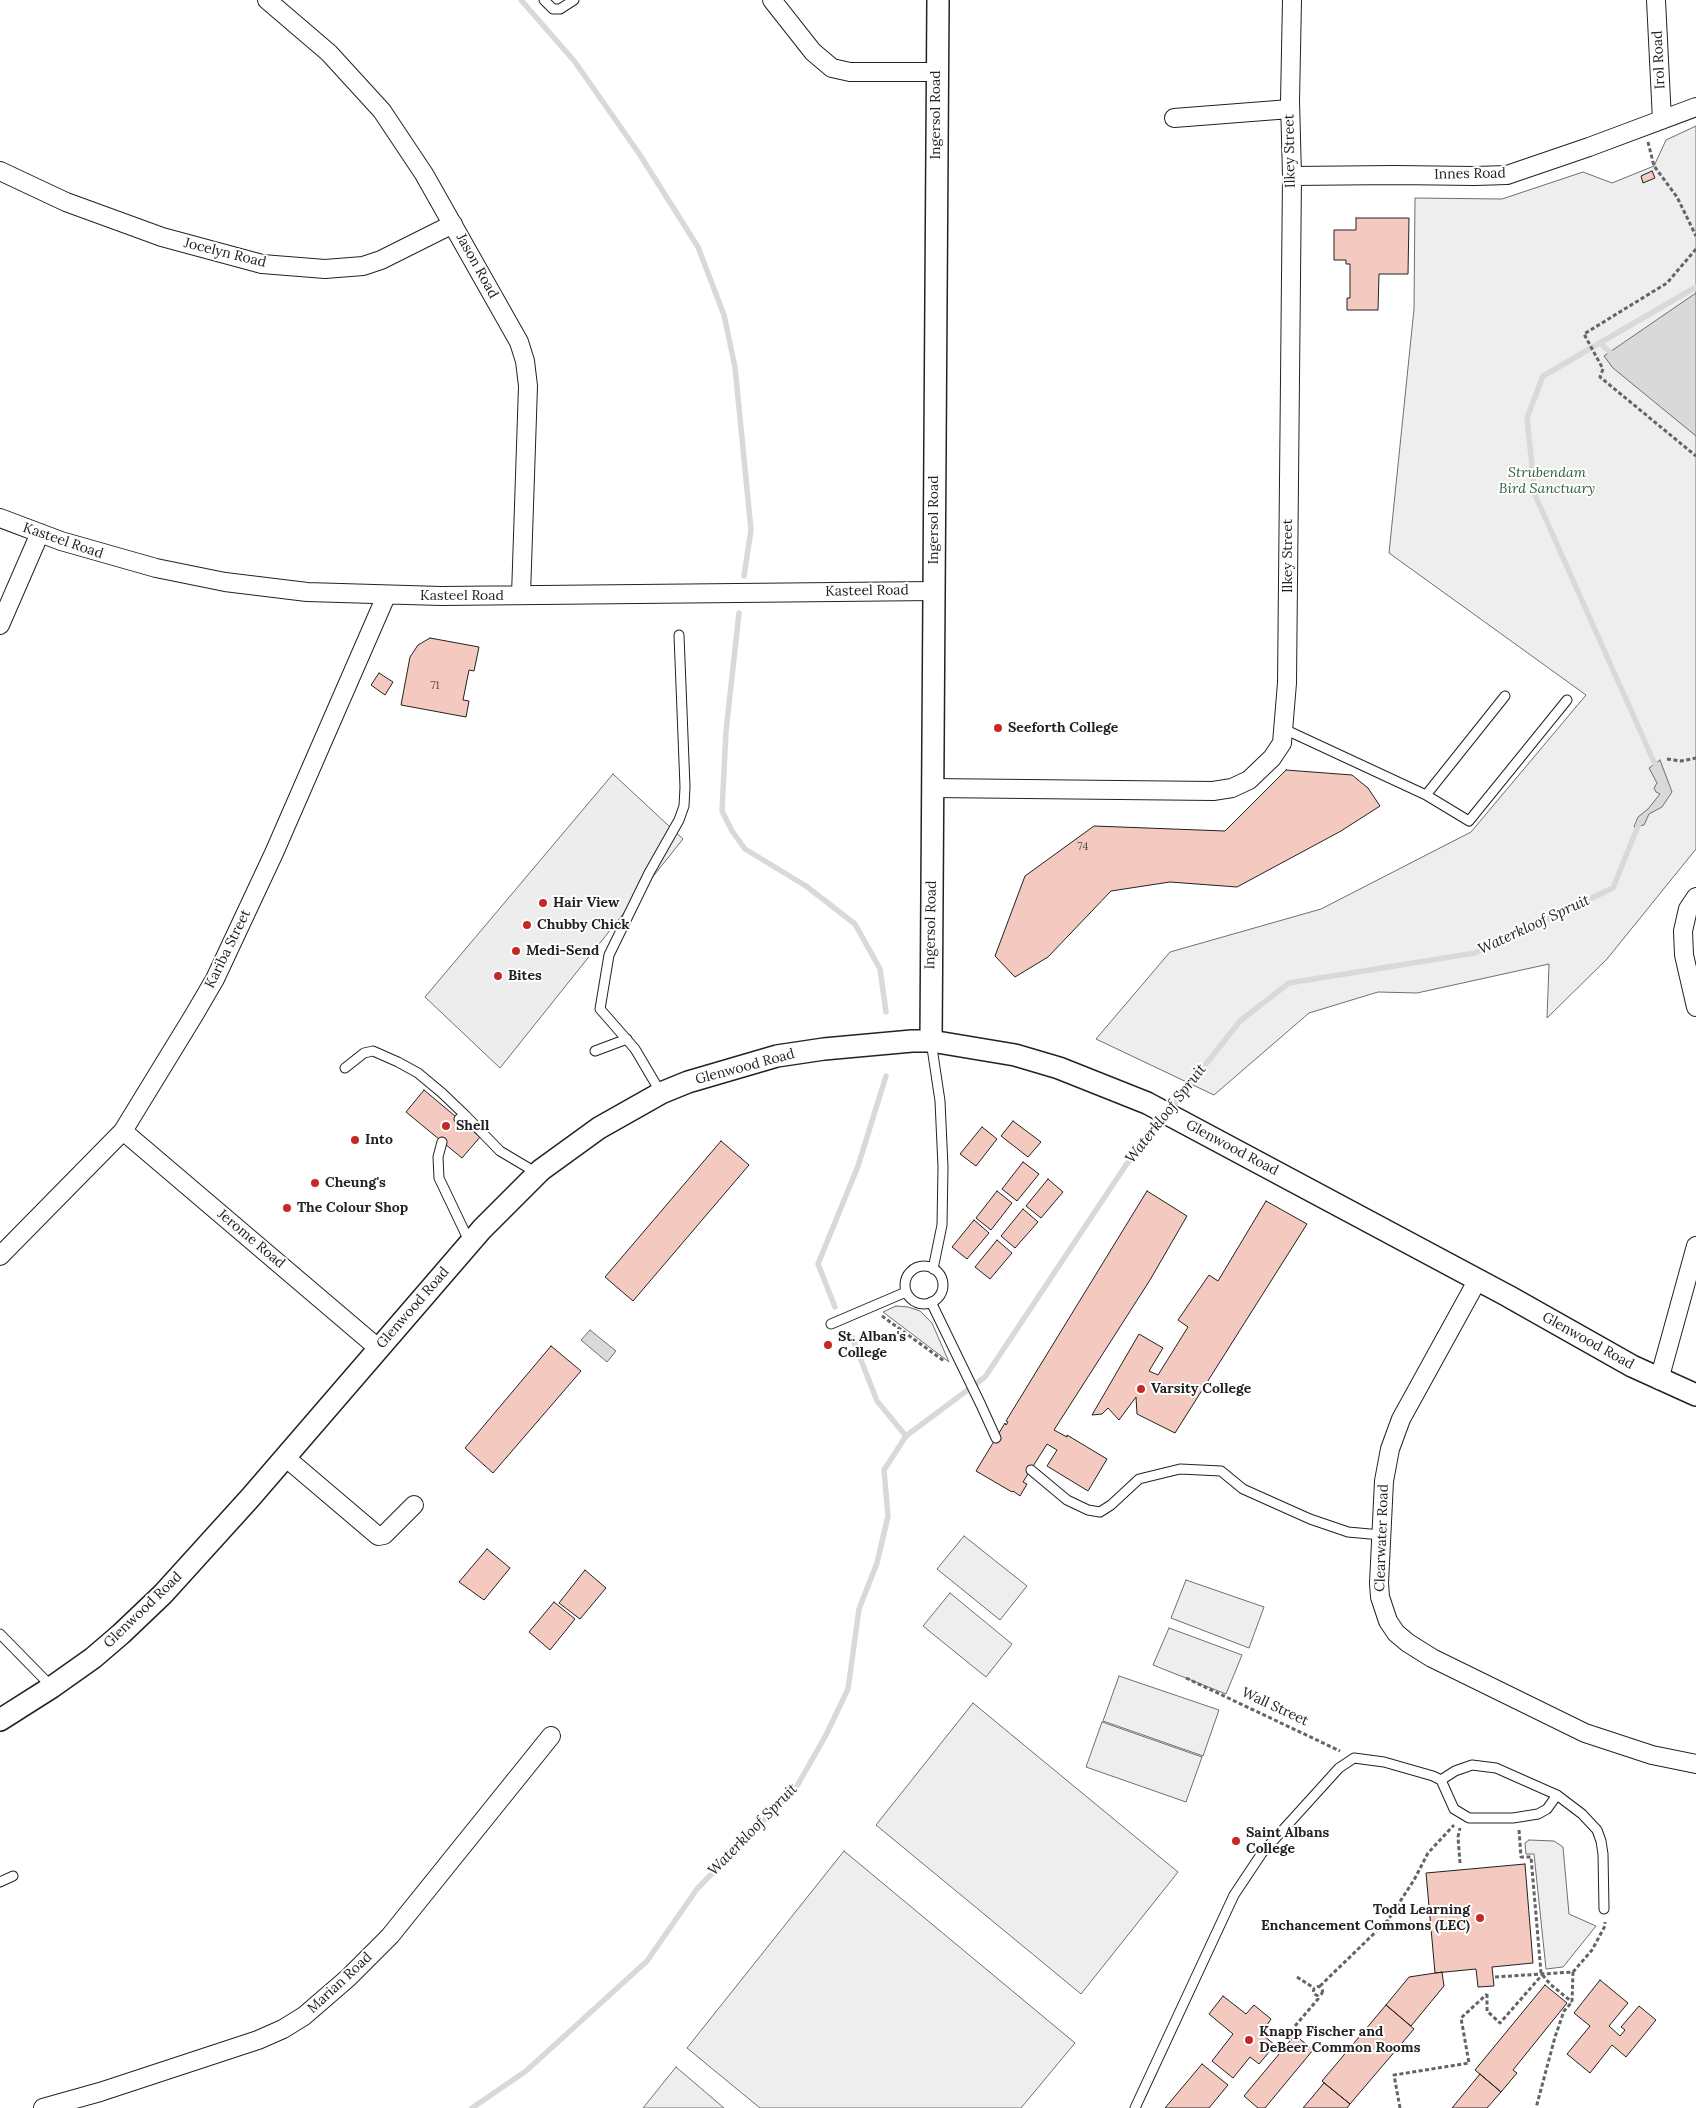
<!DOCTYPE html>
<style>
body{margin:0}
canvas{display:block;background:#fff}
</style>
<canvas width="1696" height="2108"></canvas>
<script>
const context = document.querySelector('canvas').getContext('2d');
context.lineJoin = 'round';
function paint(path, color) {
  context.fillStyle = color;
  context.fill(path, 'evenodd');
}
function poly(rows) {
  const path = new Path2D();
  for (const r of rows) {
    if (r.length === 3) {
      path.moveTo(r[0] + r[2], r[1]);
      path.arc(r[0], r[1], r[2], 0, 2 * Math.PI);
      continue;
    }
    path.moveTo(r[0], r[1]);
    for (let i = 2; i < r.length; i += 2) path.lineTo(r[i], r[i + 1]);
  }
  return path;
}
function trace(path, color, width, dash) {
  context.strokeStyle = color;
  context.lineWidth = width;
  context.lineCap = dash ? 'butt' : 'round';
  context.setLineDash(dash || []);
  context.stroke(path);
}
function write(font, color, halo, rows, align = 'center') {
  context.font = font + ' Lora,serif';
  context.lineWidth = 4;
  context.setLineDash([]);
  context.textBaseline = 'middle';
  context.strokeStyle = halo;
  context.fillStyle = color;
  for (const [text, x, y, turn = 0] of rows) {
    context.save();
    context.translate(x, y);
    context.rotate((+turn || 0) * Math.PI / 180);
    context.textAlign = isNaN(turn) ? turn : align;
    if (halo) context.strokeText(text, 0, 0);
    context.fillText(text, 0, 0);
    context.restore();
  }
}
const green = poly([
 [1696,126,1696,849,1607,959,1547,1018,1549,964,1417,993,1378,992,1309,1013,1214,1095,1096,1039,1170,952,1321,909,1471,832,1586,695,1389,553,1414,309,1415,198,1502,199,1583,172,1612,183,1654,166,1666,140,1696,126],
 [896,1306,908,1307,920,1311,932,1323,949,1362,883,1312,896,1306],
 [964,1536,1027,1586,1000,1620,937,1569,964,1536],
 [1186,1580,1264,1607,1249,1648,1171,1618,1186,1580],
 [950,1593,1012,1644,986,1677,923,1626,950,1593],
 [1169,1628,1242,1655,1226,1694,1153,1665,1169,1628],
 [1119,1676,1219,1710,1203,1756,1103,1721,1119,1676],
 [973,1703,1178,1872,1081,1994,876,1825,973,1703],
 [1102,1722,1202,1757,1186,1802,1086,1767,1102,1722],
 [1529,1840,1554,1841,1563,1847,1569,1914,1596,1926,1563,1967,1546,1969,1534,1854,1526,1854,1525,1843,1529,1840],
 [844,1851,1075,2043,1021,2108,760,2108,687,2048,844,1851],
 [676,2067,724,2108,643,2108,676,2067]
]);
const parking = poly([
 [613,774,683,839,500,1068,425,997,613,774]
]);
const water = poly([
 [1696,293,1696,436,1613,368,1604,356,1696,293],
 [1660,760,1672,792,1662,807,1649,814,1644,825,1634,827,1638,817,1648,809,1660,794,1656,792,1654,788,1657,783,1649,768,1660,760],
 [590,1330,616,1351,607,1362,581,1340,590,1330]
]);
const stream = poly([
 [521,0,575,62,640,155,698,247,724,315,735,367,751,530,744,576],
 [1600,343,1615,357],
 [739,613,726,731,722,811,732,831,745,849,806,886,855,924,880,969,886,1012],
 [1658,771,1535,495,1527,418,1543,376,1696,287],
 [835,1307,818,1264,858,1166,886,1076],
 [852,1337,877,1401,906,1436],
 [472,2108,526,2071,647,1961,697,1889,797,1786,826,1735,848,1689,859,1609,877,1563,888,1516,884,1470,906,1436,985,1377,1126,1165,1240,1021,1289,983,1475,953,1613,888,1640,821]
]);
const building = poly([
 [1652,171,1655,178,1643,183,1641,176,1652,171],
 [1356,218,1409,218,1408,274,1379,274,1378,310,1347,310,1347,298,1350,298,1350,264,1346,264,1346,260,1334,260,1334,230,1356,230,1356,218],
 [430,638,479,647,474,671,469,670,463,700,469,701,466,717,401,705,410,657,418,645,430,638],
 [379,673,393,682,385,695,371,685,379,673],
 [1286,770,1352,775,1368,788,1380,806,1341,831,1237,887,1170,882,1111,891,1048,957,1015,977,995,956,1025,876,1094,826,1225,831,1286,770],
 [424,1090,480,1137,462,1158,406,1112,424,1090],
 [1013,1121,1041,1142,1028,1157,1001,1136,1013,1121],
 [982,1127,997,1139,976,1166,960,1154,982,1127],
 [721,1141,749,1165,633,1301,605,1277,721,1141],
 [1023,1162,1039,1174,1017,1201,1002,1189,1023,1162],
 [1048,1179,1063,1192,1041,1218,1026,1206,1048,1179],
 [997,1191,1012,1203,991,1230,976,1218,997,1191],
 [1147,1191,1187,1216,1150,1280,1054,1430,1067,1437,1067,1435,1107,1459,1088,1491,1047,1466,1057,1450,1047,1444,1023,1482,1027,1484,1020,1496,1013,1491,1012,1492,976,1471,1005,1423,1006,1425,1008,1422,1006,1421,1147,1191],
 [1266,1201,1307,1224,1175,1433,1137,1414,1136,1397,1119,1420,1108,1408,1102,1414,1092,1415,1139,1334,1163,1348,1149,1371,1158,1375,1188,1327,1178,1320,1209,1275,1218,1281,1266,1201],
 [1023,1209,1038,1222,1015,1248,1001,1236,1023,1209],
 [974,1220,989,1233,967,1259,952,1247,974,1220],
 [997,1240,1012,1253,990,1279,975,1267,997,1240],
 [551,1346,581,1371,493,1473,465,1448,551,1346],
 [487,1549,510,1568,484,1600,459,1582,487,1549],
 [585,1570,606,1588,580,1619,559,1603,585,1570],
 [554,1602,575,1619,550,1650,529,1632,554,1602],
 [1525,1864,1533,1963,1492,1967,1494,1986,1478,1987,1476,1969,1435,1973,1426,1873,1525,1864],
 [1442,1972,1444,1986,1411,2026,1386,2005,1409,1977,1442,1972],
 [1600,1980,1628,2003,1609,2026,1620,2036,1625,2030,1621,2027,1639,2006,1656,2020,1626,2057,1612,2045,1590,2073,1567,2054,1590,2026,1574,2013,1600,1980],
 [1545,1985,1567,2003,1513,2070,1517,2073,1501,2092,1475,2070,1545,1985],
 [1223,1996,1246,2014,1254,2005,1271,2019,1265,2028,1269,2031,1264,2036,1275,2045,1259,2064,1250,2057,1233,2078,1212,2061,1233,2034,1209,2014,1223,1996],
 [1386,2005,1414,2029,1350,2104,1322,2081,1386,2005],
 [1295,2035,1313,2050,1265,2108,1258,2108,1244,2096,1295,2035],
 [1202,2064,1228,2085,1209,2108,1165,2108,1202,2064],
 [1480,2074,1501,2092,1487,2108,1452,2108,1480,2074],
 [1324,2083,1350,2104,1347,2108,1303,2108,1324,2083]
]);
const path = poly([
 [1648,142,1654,166,1677,197,1696,236],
 [1696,249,1667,283,1584,334,1603,369,1600,377,1696,456],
 [1667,759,1681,761,1696,758],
 [882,1316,944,1361],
 [1186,1678,1340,1751],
 [1519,1830,1521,1857,1531,1857,1541,1973,1550,1984,1572,2002],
 [1460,1863,1458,1837,1460,1828],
 [1573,1972,1592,1950,1605,1926,1605,1922],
 [1297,1977,1314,1988],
 [1495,1977,1573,1972,1572,2002,1564,2011,1555,2037,1536,2108],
 [1320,1986,1388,1920,1414,1880,1428,1853,1454,1825],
 [1318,1991,4.5],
 [1487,1994,1487,2011,1500,2023,1542,1975],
 [1295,2026,1318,1999,1318,1995],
 [1400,2108,1394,2075,1469,2063,1461,2018,1487,1994]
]);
const service = poly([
 [544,0,553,9,560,9,574,0],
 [1284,729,1426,795,1505,696],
 [1426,795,1469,821,1567,700],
 [931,1041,940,1101,943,1167,942,1225,933,1269],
 [595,1051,627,1039],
 [345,1068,364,1053,373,1051,398,1062,418,1073,442,1093,465,1115],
 [661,1093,635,1049,600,1009,609,955,649,873,679,820,684,806,685,787,679,635],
 [459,1119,465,1115,500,1151,537,1173],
 [442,1142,438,1157,439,1178,470,1243],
 [924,1285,19],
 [931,1302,981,1405,996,1438],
 [831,1324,906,1292],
 [1031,1470,1067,1500,1088,1510,1100,1512,1111,1505,1139,1479,1180,1469,1221,1471,1243,1489,1310,1519,1348,1532,1381,1535],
 [0,1634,52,1687],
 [1441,1780,1455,1771,1472,1765,1496,1768,1557,1795,1582,1814,1597,1830,1601,1841,1603,1854,1604,1909],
 [0,1882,13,1876],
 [1135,2108,1234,1895,1262,1853,1339,1768,1354,1758,1384,1762,1433,1776,1441,1780,1454,1809,1469,1818,1513,1818,1538,1814,1547,1809,1557,1795]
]);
const minor = poly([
 [267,0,329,53,382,111,424,174,519,342,525,361,528,386,521,595],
 [772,0,813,52,832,68,850,72,937,72],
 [1656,0,1662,120],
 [1174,118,1290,109],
 [0,171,66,202,162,237,262,264,325,269,363,266,381,260,453,224],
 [1292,176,1395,175,1475,176,1507,175,1589,147,1696,107],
 [0,518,61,541,156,568,225,582,307,592,441,596,934,591],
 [0,625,40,533],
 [932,788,1213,791,1232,788,1249,780,1272,758,1282,743,1287,683,1292,176,1290,101,1292,0],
 [1696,897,1688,909,1683,931,1684,955,1696,1007],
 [123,1131,378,1348],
 [0,1256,123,1131,194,1015,215,979,274,853,386,596],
 [1477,1281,1401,1419,1390,1449,1384,1481,1379,1583,1380,1597,1388,1621,1396,1633,1408,1643,1432,1658,1585,1733,1652,1755,1696,1764],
 [1659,1380,1696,1246],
 [285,1457,378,1536,384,1535,414,1505],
 [43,2108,100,2092,258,2040,283,2029,304,2016,348,1978,390,1936,551,1736]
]);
const tertiary = poly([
 [931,1041,938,0],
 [0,1720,52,1687,93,1658,121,1634,163,1594,250,1498,482,1229,541,1170,599,1128,661,1093,688,1082,777,1056,824,1049,912,1041,931,1041,1015,1055,1059,1068,1147,1103,1508,1296,1632,1366,1696,1395]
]);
const markers = [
 [998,728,5,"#c62828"],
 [543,903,5,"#c62828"],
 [527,925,5,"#c62828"],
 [516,951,5,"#c62828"],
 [498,976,5,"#c62828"],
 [446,1126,5,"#c62828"],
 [355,1140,5,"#c62828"],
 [315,1183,5,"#c62828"],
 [287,1208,5,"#c62828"],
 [828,1345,5,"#c62828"],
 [1141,1389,5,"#c62828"],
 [1236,1841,5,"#c62828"],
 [1480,1918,5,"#c62828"],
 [1249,2040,5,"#c62828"]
];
const numberNames = [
 ["71",435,686],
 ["74",1083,847]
];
const streetNames = [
 ["Irol Road",1659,60,-93],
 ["Ingersol Road",936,115,-90],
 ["Ilkey Street",1290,151,-91],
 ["Innes Road",1470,174,-1],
 ["Jocelyn Road",225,253,14],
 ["Jason Road",477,266,61],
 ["Ingersol Road",934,520,-90],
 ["Kasteel Road",63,541,19],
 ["Ilkey Street",1288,556,-90],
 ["Kasteel Road",867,591,-1],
 ["Kasteel Road",462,596],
 ["Ingersol Road",931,925,-89],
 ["Kariba Street",228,949,-64],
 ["Glenwood Road",745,1067,-15],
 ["Glenwood Road",1232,1148,28],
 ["Jerome Road",251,1239,40],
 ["Glenwood Road",413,1308,-49],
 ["Glenwood Road",1588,1341,29],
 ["Clearwater Road",1382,1538,-88],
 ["Glenwood Road",143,1610,-44],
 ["Wall Street",1275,1707,25],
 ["Marian Road",340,1983,-43]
];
const parkNames = [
 ["Strubendam",1547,473],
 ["Bird Sanctuary",1547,489]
];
const poiNames = [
 ["Seeforth College",1008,728],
 ["Hair View",553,903],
 ["Chubby Chick",537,925],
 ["Medi-Send",526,951],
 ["Bites",508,976],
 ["Shell",456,1126],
 ["Into",365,1140],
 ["Cheung's",325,1183],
 ["The Colour Shop",297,1208],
 ["St. Alban's",838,1337],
 ["College",838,1353],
 ["Varsity College",1151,1389],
 ["Saint Albans",1246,1833],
 ["College",1246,1849],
 ["Todd Learning",1470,1910,"right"],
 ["Enchancement Commons (LEC)",1470,1926,"right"],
 ["Knapp Fischer and",1259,2032],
 ["DeBeer Common Rooms",1259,2048]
];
const waterNames = [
 ["Waterkloof Spruit",1534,925,-25],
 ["Waterkloof Spruit",1166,1114,-52],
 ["Waterkloof Spruit",753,1830,-46]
];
paint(green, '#eee');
trace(green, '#6f6f6f', 1);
paint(parking, '#ededed');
trace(parking, '#6f6f6f', 1);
paint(water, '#d9d9d9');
trace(water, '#6f6f6f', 1);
trace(stream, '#d9d9d9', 5.5);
paint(building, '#f3c9c0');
trace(building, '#222', 1);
trace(service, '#222', 11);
trace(minor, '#222', 20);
trace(tertiary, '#222', 24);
trace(path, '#646464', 3, [4, 2.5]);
trace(service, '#fff', 9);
trace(minor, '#fff', 18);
trace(tertiary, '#fff', 21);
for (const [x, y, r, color] of markers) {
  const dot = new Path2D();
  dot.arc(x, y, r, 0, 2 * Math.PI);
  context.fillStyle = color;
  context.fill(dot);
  trace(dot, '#fff', 2);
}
write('11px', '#564c4a', null, numberNames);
write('14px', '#222', '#fff', streetNames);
write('italic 14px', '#2f5e38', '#fff', parkNames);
write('bold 14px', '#222', '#fff', poiNames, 'left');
write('italic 15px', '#222', '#fff', waterNames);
</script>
